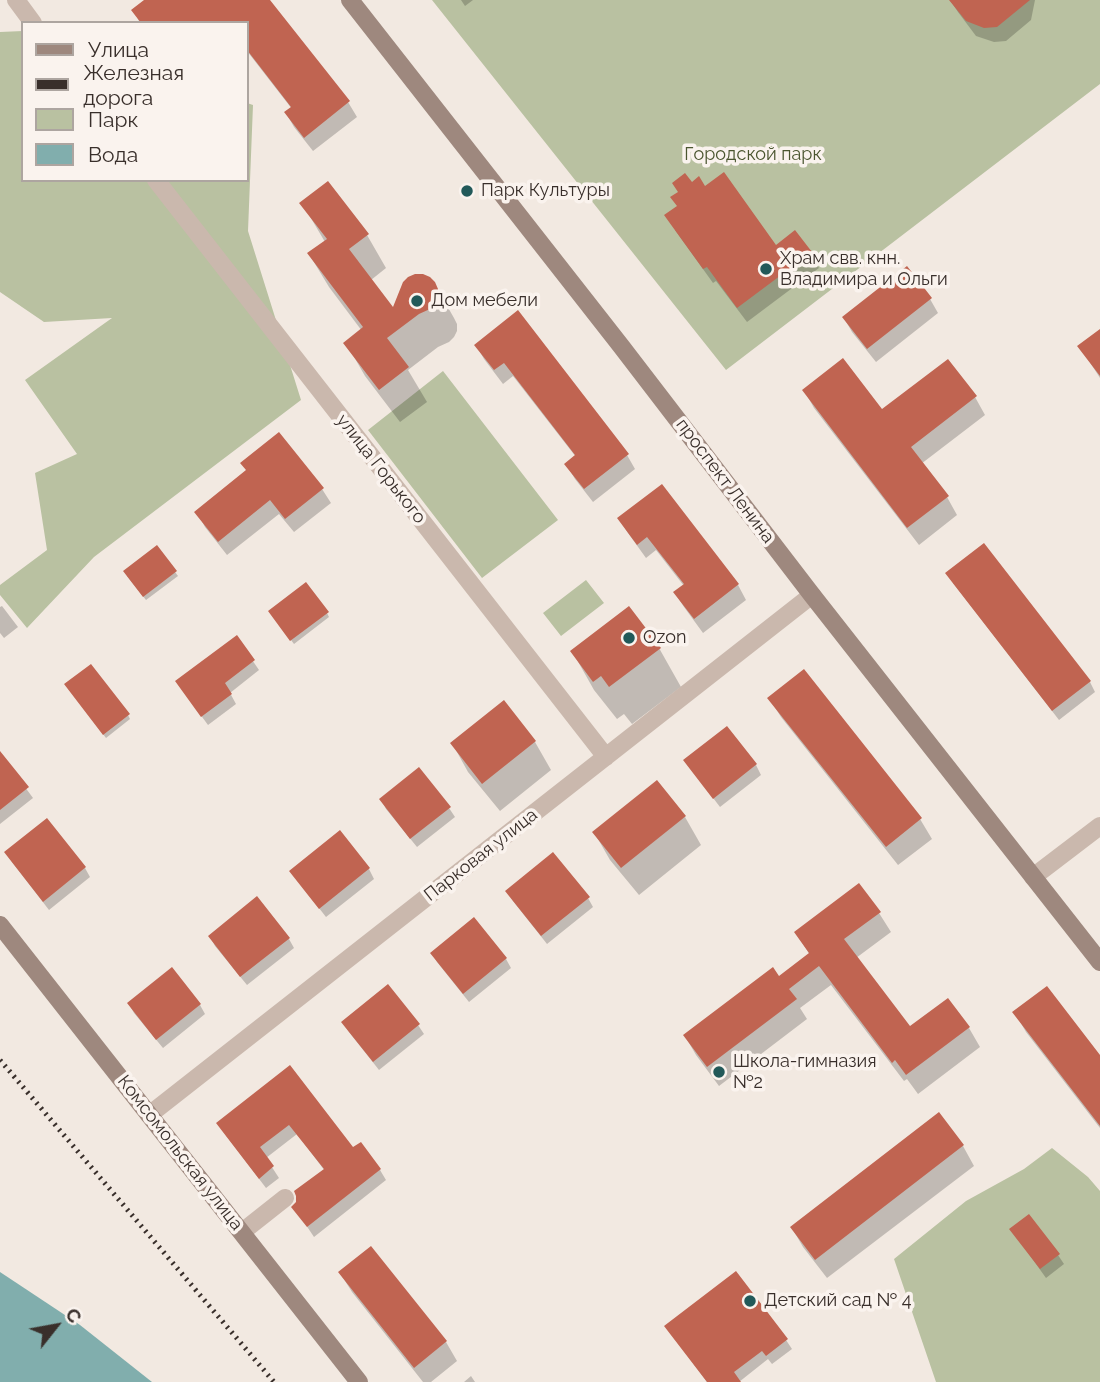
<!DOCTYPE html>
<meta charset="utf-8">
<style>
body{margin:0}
#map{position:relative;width:1100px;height:1382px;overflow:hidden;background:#f2e9e1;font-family:Raleway,sans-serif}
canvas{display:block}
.legend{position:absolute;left:21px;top:21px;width:228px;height:161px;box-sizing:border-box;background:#faf3ee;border:2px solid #ada5a0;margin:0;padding:9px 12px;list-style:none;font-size:21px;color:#392f2b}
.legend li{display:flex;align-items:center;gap:14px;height:35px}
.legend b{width:35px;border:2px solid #ada5a0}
.north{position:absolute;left:21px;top:1291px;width:70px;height:70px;-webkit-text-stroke:5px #faf3ee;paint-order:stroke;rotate:59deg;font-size:19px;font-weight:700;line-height:28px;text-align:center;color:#392f2b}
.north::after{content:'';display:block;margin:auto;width:24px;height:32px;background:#392f2b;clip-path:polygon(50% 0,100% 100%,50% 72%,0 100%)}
</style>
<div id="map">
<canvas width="1100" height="1382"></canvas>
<ul class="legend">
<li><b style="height:9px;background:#9e887e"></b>Улица</li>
<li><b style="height:9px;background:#392f2b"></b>Железная дорога</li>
<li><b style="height:19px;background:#b9c1a1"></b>Парк</li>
<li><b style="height:19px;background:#81aead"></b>Вода</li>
</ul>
<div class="north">С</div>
</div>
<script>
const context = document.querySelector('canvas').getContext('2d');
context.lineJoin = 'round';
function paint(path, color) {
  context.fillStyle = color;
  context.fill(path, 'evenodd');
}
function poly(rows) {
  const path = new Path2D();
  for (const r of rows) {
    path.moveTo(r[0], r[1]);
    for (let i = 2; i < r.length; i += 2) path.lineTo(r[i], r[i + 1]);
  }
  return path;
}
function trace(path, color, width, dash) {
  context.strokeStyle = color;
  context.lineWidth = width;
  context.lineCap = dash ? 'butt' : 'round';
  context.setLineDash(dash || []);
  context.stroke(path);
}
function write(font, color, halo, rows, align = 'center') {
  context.font = font + ' Raleway,sans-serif';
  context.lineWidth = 7;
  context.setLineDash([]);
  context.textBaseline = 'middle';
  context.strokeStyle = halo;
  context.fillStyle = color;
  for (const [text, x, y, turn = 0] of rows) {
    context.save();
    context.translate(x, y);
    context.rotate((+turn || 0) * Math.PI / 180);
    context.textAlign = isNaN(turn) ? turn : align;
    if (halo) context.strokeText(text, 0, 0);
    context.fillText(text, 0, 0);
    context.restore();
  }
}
const green = poly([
 [432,0,1100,0,1100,84,726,370],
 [23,31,23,180,247,180,247,103,253,105,248,231,301,400,94,557,27,628,0,595,0,585,47,550,35,473,77,454,25,380,112,318,44,322,0,292,0,32],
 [443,371,558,520,482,578,368,430],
 [586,580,604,603,561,636,543,613],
 [1052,1148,1088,1177,1100,1191,1100,1382,936,1382,894,1259,966,1201,1024,1169]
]);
const water = poly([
 [0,1272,80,1325,152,1382,0,1382]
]);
const shadow = poly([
 [147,0,268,0,348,102,357,117,313,151,294,127,286,113,292,109,247,51,247,23,140,23,134,11],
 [461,0,473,0,465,6],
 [950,0,1035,0,1031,20,1006,41,994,42,976,36,958,12],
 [691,184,776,247,795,233,819,268,747,322,716,281,713,283,675,230,678,207],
 [302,203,367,235,386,268,371,280,394,311,434,283,454,318,457,324,457,331,454,337,449,342,438,347,408,370,427,402,400,422,365,376,346,343,362,331,329,287,309,254,325,242],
 [930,299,938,313,876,362,852,332,844,318],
 [518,313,627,455,635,469,593,502,575,479,566,464,576,457,513,376,503,384,484,359,476,345],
 [1100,331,1100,378,1080,347],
 [947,361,975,397,985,415,921,464,947,497,957,515,919,545,814,408,804,390,881,412],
 [661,486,738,585,746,600,703,633,684,607,675,593,684,586,656,550,646,558,628,533,619,519],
 [322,489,331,503,294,532,279,514,227,555,205,527,197,512],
 [984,545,1090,682,1095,692,1059,720,953,583],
 [157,548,178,576,146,600,127,576],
 [2,606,18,627,4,638,0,633,0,607],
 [327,613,329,617,294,644,272,615],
 [237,638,259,670,230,693,236,704,208,725,183,691],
 [659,648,681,687,632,724,624,714,617,719,594,690,572,651],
 [69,689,128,715,130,719,106,738],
 [769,698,920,819,932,839,898,865,781,717],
 [503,703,535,742,551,770,500,811,468,772,452,743],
 [726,728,756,765,761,775,720,807,691,769],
 [0,753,33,798,0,824],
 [381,799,449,808,455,817,417,847,386,809],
 [685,817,701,845,639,895,610,860,594,832],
 [340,833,369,869,374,879,326,917,297,880],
 [6,853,85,868,90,877,49,910,12,862],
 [507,891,588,898,593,907,547,944,513,901],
 [879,913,891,932,856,958,910,1029,969,1028,980,1047,918,1094,907,1079,904,1081,831,985,800,1008,807,1019,719,1086,696,1055,685,1036,779,978,810,955,796,933],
 [210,936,289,939,294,948,247,985,215,946],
 [432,953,506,959,511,968,469,1002,437,962],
 [172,970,200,1005,205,1014,163,1048,134,1013,129,1004],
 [1015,1013,1100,1058,1100,1128,1026,1032],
 [343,1023,418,1025,424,1034,379,1070,349,1032],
 [290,1068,353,1150,380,1170,386,1180,314,1237,294,1207,325,1171,297,1134,266,1158,279,1178,266,1188,225,1134],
 [939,1115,963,1146,974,1166,827,1278,803,1247,792,1228],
 [1011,1229,1058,1255,1064,1264,1046,1278],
 [340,1273,446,1342,457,1361,431,1382,423,1382,352,1292],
 [672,1335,786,1340,792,1349,772,1364,768,1359,739,1382,707,1382],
 [471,1376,475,1382,464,1382]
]);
const building = poly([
 [144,0,270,0,350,101,304,138,284,112,291,107,247,50,247,23,141,23,131,10],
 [949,0,1030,0,997,27,984,28,966,21],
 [724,172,776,245,795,230,812,252,737,308,707,267,703,269,664,215,677,206,670,197,678,192,672,183,685,173,692,182,699,176,705,186],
 [328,181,369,234,349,249,393,307,403,282,408,277,415,274,423,274,430,277,435,282,438,289,438,297,436,304,430,309,419,314,387,338,409,367,379,390,343,343,363,327,307,253,327,239,299,203],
 [907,266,932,298,867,349,842,317],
 [518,310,629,454,584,489,564,464,575,455,504,363,494,370,474,345],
 [1100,329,1100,376,1077,346],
 [843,358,882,409,948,359,977,396,911,447,949,496,907,528,802,390],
 [279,432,324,488,285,519,270,500,218,542,194,512,246,470,240,463],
 [662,484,739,584,694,619,673,592,684,584,647,537,637,545,617,518],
 [984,543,1091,681,1052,711,945,573],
 [157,545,177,571,143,597,123,571],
 [306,582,329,612,290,641,268,611],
 [629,606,661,648,609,687,601,676,593,682,570,651],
 [237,635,255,660,225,683,232,694,201,717,175,681],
 [91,664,130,714,103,735,64,684],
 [804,669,922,818,886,847,767,698],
 [504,700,536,741,482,784,450,743],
 [727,726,757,764,713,799,683,760],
 [0,751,29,787,0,810],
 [419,767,451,807,410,839,379,799],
 [657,780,686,816,621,868,592,832],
 [47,818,86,867,43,902,4,852],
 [340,830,370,868,319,909,289,871],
 [553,852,590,897,541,936,505,891],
 [859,883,881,912,844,939,910,1026,948,998,970,1027,906,1075,895,1060,892,1063,819,966,789,989,797,999,707,1067,683,1035,773,967,779,976,809,953,794,932],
 [257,896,290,938,240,977,208,936],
 [474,917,507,958,463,994,430,953],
 [172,967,201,1004,156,1040,127,1003],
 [388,984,420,1024,373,1062,341,1022],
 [1047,986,1100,1055,1100,1126,1012,1012],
 [290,1065,353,1147,361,1142,381,1169,307,1227,291,1207,296,1202,296,1196,294,1191,324,1169,289,1125,260,1147,274,1166,259,1179,216,1123],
 [939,1112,964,1145,815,1260,790,1227],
 [1029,1214,1060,1254,1040,1269,1009,1229],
 [371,1246,447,1341,414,1368,338,1272],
 [736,1271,788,1339,766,1356,762,1351,734,1372,741,1382,707,1382,664,1326]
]);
const street = poly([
 [16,0,33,23],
 [156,180,606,757],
 [1033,877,1100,826],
 [149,1115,812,595],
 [242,1232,285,1198]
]);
const secondary = poly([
 [350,0,621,346,812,595,1100,962],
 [0,925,359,1382]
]);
const rail = poly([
 [0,1060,274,1382]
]);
const markers = [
 [467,191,7,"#225959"],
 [766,269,7,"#225959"],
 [417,301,7,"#225959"],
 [629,638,7,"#225959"],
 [719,1072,7,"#225959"],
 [750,1301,7,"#225959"]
];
const parkNames = [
 ["Городской парк",753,155]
];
const poiNames = [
 ["Парк Культуры",481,191],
 ["Храм свв. кнн.",780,259],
 ["Владимира и Ольги",780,280],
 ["Дом мебели",431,301],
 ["Ozon",643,638],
 ["Школа-гимназия",733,1062],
 ["№2",733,1083],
 ["Детский сад № 4",764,1301]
];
const streetNames = [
 ["улица Горького",381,469,52],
 ["проспект Ленина",725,481,53],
 ["Парковая улица",481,855,-38],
 ["Комсомольская улица",180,1153,52]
];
paint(green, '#b9c1a1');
paint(water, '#81aead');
paint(shadow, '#0003');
paint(building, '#c06451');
trace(street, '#cab8ad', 18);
trace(secondary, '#9e887e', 18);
trace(rail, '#392f2b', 5, [2, 5]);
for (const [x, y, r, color] of markers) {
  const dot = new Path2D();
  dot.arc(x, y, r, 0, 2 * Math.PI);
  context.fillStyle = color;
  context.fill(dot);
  trace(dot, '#faf3ee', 2.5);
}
write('18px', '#4b5630', '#faf3ee', parkNames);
write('18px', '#392f2b', '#faf3ee', poiNames, 'left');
write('18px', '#392f2b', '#faf3ee', streetNames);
</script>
